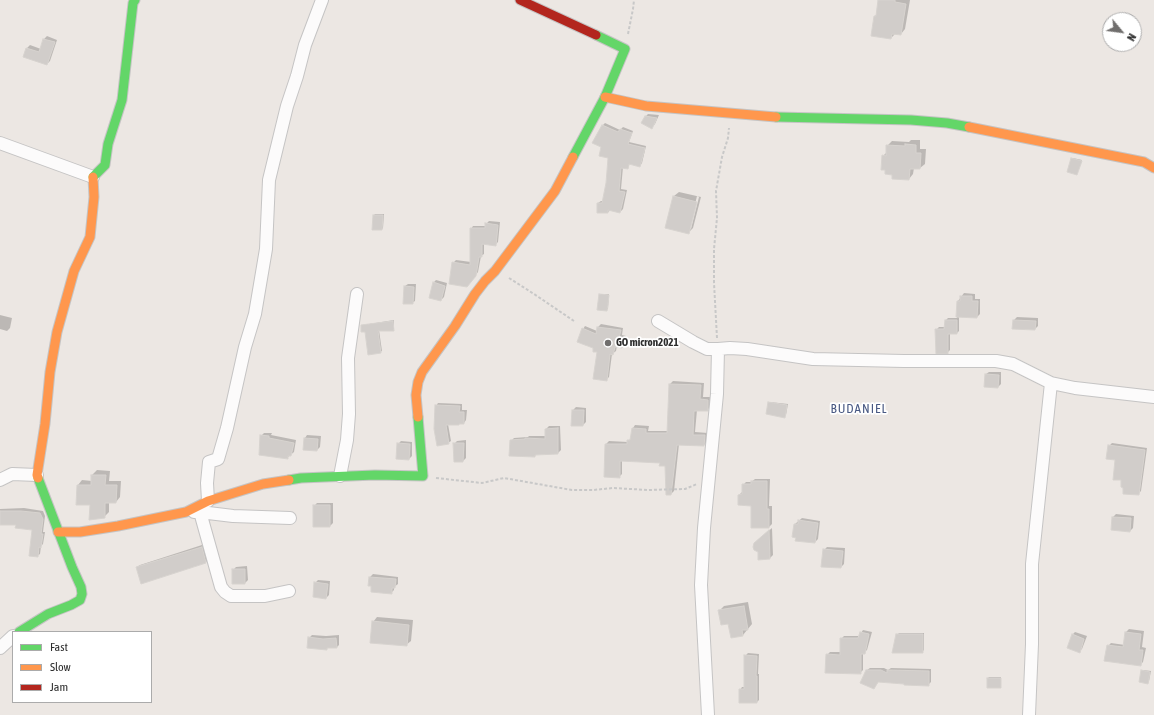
<!DOCTYPE html>
<style>
body{margin:0}
#map{position:relative;width:1154px;height:715px;overflow:hidden;background:#ece7e3;font-family:"Asap Condensed",sans-serif}
canvas{display:block}
.legend{position:absolute;left:12px;top:631px;width:140px;height:72px;box-sizing:border-box;background:#fff;border:1px solid #ababab;margin:0;padding:5px 7px;list-style:none;font-size:12px;color:#2d2d2d}
.legend li{display:flex;align-items:center;gap:8px;height:20px}
.legend b{width:20px;border:1px solid #ababab}
.north{position:absolute;left:1102px;top:12px;width:40px;height:40px;box-sizing:border-box;background:#fff;border:1px solid #ababab;border-radius:50%;rotate:119deg;font-size:11px;font-weight:700;line-height:16px;text-align:center;color:#2d2d2d}
.north::after{content:'';display:block;margin:auto;width:14px;height:18px;background:#706e6d;clip-path:polygon(50% 0,100% 100%,50% 72%,0 100%)}
</style>
<div id="map">
<canvas width="1154" height="715"></canvas>
<ul class="legend">
<li><b style="height:5px;background:#63d668"></b>Fast</li>
<li><b style="height:5px;background:#ff974d"></b>Slow</li>
<li><b style="height:5px;background:#b3261e"></b>Jam</li>
</ul>
<div class="north">N</div>
</div>
<script>
const context = document.querySelector('canvas').getContext('2d');
context.lineJoin = 'round';
function paint(path, color) {
  context.fillStyle = color;
  context.fill(path, 'evenodd');
}
function poly(rows) {
  const path = new Path2D();
  for (const r of rows) {
    path.moveTo(r[0], r[1]);
    for (let i = 2; i < r.length; i += 2) path.lineTo(r[i], r[i + 1]);
  }
  return path;
}
function trace(path, color, width, dash) {
  context.strokeStyle = color;
  context.lineWidth = width;
  context.lineCap = dash ? 'butt' : 'round';
  context.setLineDash(dash || []);
  context.stroke(path);
}
function write(font, color, halo, rows, align = 'center') {
  context.font = font + ' "Asap Condensed",sans-serif';
  context.lineWidth = 3.5;
  context.setLineDash([]);
  context.textBaseline = 'middle';
  context.strokeStyle = halo;
  context.fillStyle = color;
  for (const [text, x, y, turn = 0] of rows) {
    context.save();
    context.translate(x, y);
    context.rotate((+turn || 0) * Math.PI / 180);
    context.textAlign = isNaN(turn) ? turn : align;
    if (halo) context.strokeText(text, 0, 0);
    context.fillText(text, 0, 0);
    context.restore();
  }
}
const shadow = poly([
 [879,0,910,0,905,29,901,34,896,33,891,38,875,16,877,14],
 [47,36,57,40,50,61,47,64,24,56,27,48,30,45,41,49,44,39],
 [648,114,659,115,655,124,652,127,645,117],
 [605,123,620,130,623,127,633,131,629,142,646,146,642,163,640,166,630,163,628,168,623,167,621,189,627,190,623,209,620,212,611,210,608,212,598,203,601,201,603,201,607,183,609,158,602,147,594,143,603,125],
 [911,140,920,140,920,149,926,149,925,164,920,168,914,168,913,174,909,179,893,174,883,156,887,152,887,146,892,141,909,142],
 [1073,158,1082,160,1077,174,1072,159],
 [679,192,701,197,693,228,688,233,674,196],
 [697,196,699,197,691,229,689,229],
 [375,214,384,214,383,228,382,229,374,215],
 [489,221,500,222,498,242,495,245,484,243,484,254,481,256,478,272,470,283,453,263,456,260,471,262,471,229,473,226,486,226,486,224],
 [436,280,447,283,444,297,441,300,433,283],
 [408,284,416,284,415,301,412,303,405,286],
 [964,293,975,294,975,299,980,299,980,314,977,317,959,316,959,331,957,333,950,333,950,350,948,352,936,330,939,327,945,327,946,320,948,318,957,318,958,301],
 [601,294,609,294,608,309,606,310,600,295],
 [0,315,12,318,10,328,7,331,0,329],
 [1017,317,1038,318,1038,326,1035,329,1013,328,1014,320],
 [394,320,394,329,393,330,379,330,382,351,380,352,362,326,363,325],
 [601,324,623,328,622,335,626,336,624,344,622,347,617,346,616,351,612,354,609,377,606,380,598,351,583,329,585,326,597,331,598,327],
 [989,372,1001,372,1001,384,998,387,986,374],
 [673,381,704,383,703,397,710,397,710,407,707,410,697,410,695,432,708,433,707,442,704,445,679,444,674,491,671,494,666,465,661,463,622,460,622,474,619,477,606,444,609,441,628,442,631,438,633,428,635,425,649,426,648,431,668,431,670,384],
 [770,402,788,404,786,415,785,416,769,403],
 [438,403,462,404,462,410,467,410,466,420,464,423,448,424,451,441,448,443,436,406],
 [576,407,586,408,586,422,583,425,573,410],
 [549,426,560,426,561,450,558,453,537,453,535,456,511,441,514,438,528,437,529,436,546,436,546,429],
 [264,433,272,433,271,435,296,440,294,452,287,458,261,436],
 [307,435,321,436,320,447,317,450,305,438],
 [466,440,466,458,463,461,454,444,457,441],
 [401,441,412,442,412,456,409,459,398,444],
 [1112,443,1147,448,1141,491,1138,494,1124,487,1117,459,1109,446],
 [97,470,110,471,109,481,121,481,120,497,116,502,109,502,109,512,104,517,91,504,78,485,82,480,92,481,92,475],
 [755,479,770,479,769,506,772,506,772,524,769,527,752,505,739,495,742,492,743,485,746,482,751,482],
 [317,503,333,503,333,523,330,526,314,506],
 [24,508,43,511,45,516,43,532,45,532,43,544,41,546,40,554,37,556,33,529,17,524,0,524,0,509],
 [1116,514,1134,516,1133,528,1130,531,1113,517],
 [802,518,820,521,818,539,815,542,795,524],
 [772,528,773,555,770,558,758,540],
 [205,544,209,559,206,562,141,582,137,567,140,565],
 [827,547,845,548,844,564,841,567,824,550],
 [247,566,248,580,245,583,233,570,236,567],
 [373,574,398,577,398,584,394,587,394,590,391,593,369,585,370,577],
 [318,580,330,581,329,595,326,598,315,583],
 [748,602,752,624,743,635,729,623,719,611,724,606],
 [377,617,413,620,411,641,406,645,373,622],
 [1129,629,1144,631,1142,647,1146,648,1143,662,1140,665,1108,646,1111,643,1125,645,1126,632],
 [863,630,872,632,867,650,863,653,863,670,860,673,827,655,830,652,841,652,841,639,844,636,860,636,861,633],
 [1075,632,1087,636,1082,649,1079,651,1072,635],
 [899,633,924,633,924,650,922,652,897,635],
 [312,635,326,636,339,635,339,645,337,647,328,647,327,649,309,638],
 [748,653,759,654,758,674,759,674,759,700,757,702,740,690,742,687,745,687,745,656],
 [870,668,884,668,888,670,891,668,931,669,931,682,928,685,879,681,874,688,867,670],
 [1143,670,1151,671,1149,681,1148,683,1142,671],
 [989,677,1001,677,1001,686,1000,687,988,678]
]);
const building = poly([
 [878,0,895,0,895,2,906,4,901,35,892,34,891,39,871,36,874,16,876,16,878,0],
 [43,39,55,42,47,65,23,57,26,48,39,52,43,39],
 [645,116,657,118,652,129,641,123,645,116],
 [602,125,618,132,620,129,632,133,628,144,645,148,640,167,629,164,628,169,621,168,619,191,625,192,620,213,608,210,608,213,597,213,597,203,602,203,606,183,608,158,599,156,601,147,592,143,602,125],
 [905,144,916,145,916,153,921,153,920,169,910,169,909,180,892,179,892,175,885,174,885,170,881,170,882,155,886,156,886,145,905,146,905,144],
 [1071,158,1082,161,1077,175,1067,172,1071,158],
 [673,196,697,202,689,234,665,228,673,196],
 [373,215,383,215,382,230,372,230,373,215],
 [485,223,498,225,496,246,482,244,482,257,479,257,476,276,467,287,449,284,452,262,470,265,470,228,485,228,485,223],
 [433,282,445,286,441,301,429,298,433,282],
 [404,286,414,287,413,304,403,304,404,286],
 [599,294,609,295,607,311,597,310,599,294],
 [960,296,972,296,972,301,978,301,977,318,956,317,957,301,960,301,960,296],
 [945,320,957,320,957,334,948,334,948,354,936,354,935,329,944,329,945,320],
 [1013,320,1036,321,1035,330,1012,329,1013,320],
 [393,321,394,331,378,331,381,353,368,355,365,332,361,332,361,325,393,321],
 [597,327,621,330,619,338,624,339,622,348,615,347,613,355,610,354,607,381,593,379,597,352,593,352,593,348,577,342,582,328,596,334,597,327],
 [985,374,999,375,998,388,984,387,985,374],
 [669,384,701,385,700,399,708,400,708,411,694,411,693,435,705,435,704,446,677,445,671,495,666,495,665,466,659,466,660,463,620,461,620,478,604,477,605,444,627,444,627,440,630,440,632,428,646,429,646,433,667,433,669,384],
 [768,402,787,405,785,418,766,414,768,402],
 [435,405,460,406,459,412,464,412,464,424,459,424,459,425,446,425,449,444,437,446,434,429,435,405],
 [572,410,584,410,583,426,571,426,572,410],
 [558,428,558,454,535,455,535,457,509,456,510,440,525,439,525,438,545,439,545,429,558,428],
 [260,435,269,436,269,438,294,443,291,456,288,456,288,459,259,455,260,435],
 [304,438,318,439,317,451,303,450,304,438],
 [397,443,410,444,409,460,396,459,397,443],
 [453,443,464,443,463,462,454,462,453,443],
 [1108,445,1145,450,1139,495,1123,494,1123,488,1121,487,1121,480,1113,480,1115,460,1106,459,1108,445],
 [91,475,106,475,105,485,117,485,116,503,105,503,105,518,89,520,90,505,76,505,77,485,91,485,91,475],
 [751,481,767,481,767,509,769,509,769,528,751,528,751,506,738,505,738,495,742,494,742,484,751,484,751,481],
 [313,505,330,505,330,527,313,527,313,505],
 [0,511,21,511,40,513,43,519,41,534,43,534,41,548,39,547,38,557,29,556,32,530,15,528,16,525,0,525,0,511],
 [1112,517,1131,518,1130,532,1111,530,1112,517],
 [798,520,818,523,815,543,795,541,796,538,792,537,794,524,798,524,798,520],
 [769,530,770,559,758,560,758,552,754,550,753,547,754,543,769,530],
 [202,547,206,563,141,584,136,567,202,547],
 [823,549,843,551,841,568,821,567,823,549],
 [232,569,245,569,245,584,232,584,232,569],
 [369,577,396,579,395,588,392,588,392,594,371,592,371,586,368,586,369,577],
 [314,582,328,584,326,599,313,597,314,582],
 [744,606,748,630,742,630,743,636,731,638,728,624,721,625,718,610,744,606],
 [372,621,409,625,407,646,370,643,372,621],
 [860,632,869,634,865,654,861,654,861,674,825,673,826,654,840,655,840,638,858,638,860,632],
 [1125,632,1141,634,1139,650,1143,650,1141,666,1104,661,1107,645,1123,647,1125,632],
 [896,634,923,634,923,653,892,653,896,634],
 [1072,634,1084,639,1080,653,1067,648,1072,634],
 [308,637,323,639,336,638,337,648,327,648,327,650,307,648,308,637],
 [744,655,757,656,756,676,757,676,757,703,739,703,739,689,744,689,744,655],
 [866,670,881,670,887,673,887,670,929,671,929,686,904,685,904,684,878,682,874,689,860,683,866,670],
 [1141,670,1150,672,1148,684,1139,682,1141,670],
 [987,678,1001,678,1001,688,987,688,987,678]
]);
const path = poly([
 [628,34,633,9,634,0],
 [509,278,534,294,574,321],
 [717,338,714,283,714,249,717,218,716,191,722,157,728,138,729,128],
 [436,478,482,483,504,478,572,490,593,490,613,488,648,490,685,489,697,484]
]);
const street = poly([
 [0,143,93,177],
 [658,321,693,342,707,349,718,349,717,394,704,528,701,585,708,715],
 [718,349,730,348,747,349,813,359,904,361,996,361,1013,364,1051,383,1075,388,1154,397],
 [340,476,347,440,349,414,348,358,357,294],
 [0,480,12,474,37,475],
 [208,501,207,483,209,462,218,459,227,428,245,347,255,314,266,249,269,180,287,106,297,76,305,45,322,0],
 [194,512,200,512,233,516,290,518],
 [200,512,221,587,225,592,231,596,265,596,289,591],
 [0,648,13,636],
 [1029,715,1032,644,1032,564,1051,383]
]);
const fast = poly([
 [776,117,911,120,947,123,969,127],
 [573,157,605,97,625,49,596,35],
 [93,177,105,165,108,144,122,100,133,3,135,0],
 [289,480,301,478,375,475,423,476,418,417],
 [19,632,48,614,71,605,80,600,82,594,81,587,72,567,38,478]
]);
const slow = poly([
 [605,97,646,106,776,117],
 [969,127,1144,162,1154,168],
 [418,417,416,395,418,382,422,372,455,326,475,294,485,281,495,271,555,191,573,157],
 [38,478,37,475,45,424,50,372,57,332,74,271,90,237,94,197,93,177],
 [58,532,80,532,118,526,186,512,208,501,263,484,289,480]
]);
const jam = poly([
 [520,0,596,35]
]);
const markers = [
 [608,343,4,"#706e6d"]
];
const poiNames = [
 ["GO micron2021",616,343]
];
const quarterNames = [
 ["BUDANIEL",859,409]
];
paint(shadow, '#0003');
paint(building, '#d1cdca');
trace(building, '#d7d3cf', 1);
trace(street, '#c5c4c4', 14);
trace(fast, '#c5c4c4', 11);
trace(slow, '#c5c4c4', 11);
trace(jam, '#c5c4c4', 11);
trace(path, '#c8c8c8', 2, [3, 2]);
trace(street, '#fcfbfb', 12);
trace(fast, '#63d668', 9);
trace(slow, '#ff974d', 9);
trace(jam, '#b3261e', 9);
for (const [x, y, r, color] of markers) {
  const dot = new Path2D();
  dot.arc(x, y, r, 0, 2 * Math.PI);
  context.fillStyle = color;
  context.fill(dot);
  trace(dot, '#fff', 1.5);
}
write('bold 11px', '#2d2d2d', '#fff', poiNames, 'left');
context.letterSpacing = '1px';
write('13px', '#495983', '#fff', quarterNames);
context.letterSpacing = '0px';
</script>
